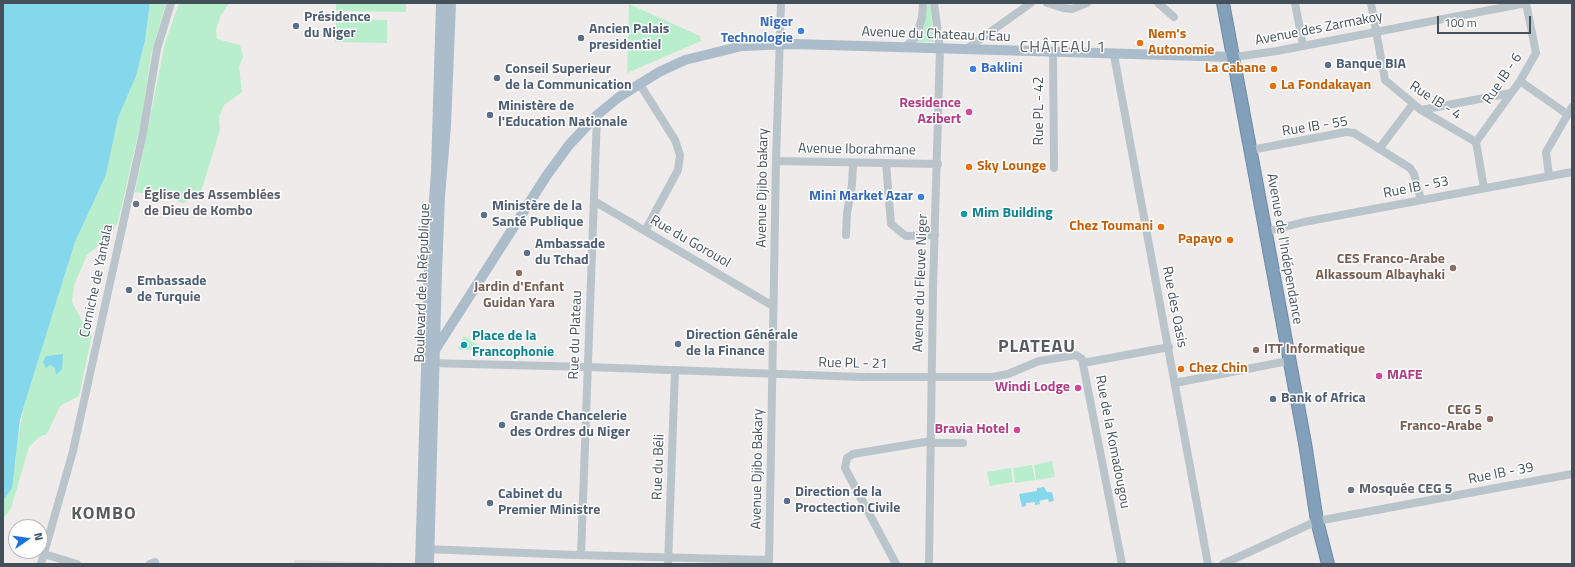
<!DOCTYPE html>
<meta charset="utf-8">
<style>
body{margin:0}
#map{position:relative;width:1575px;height:567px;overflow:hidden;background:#efebeb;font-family:"Titillium Web",sans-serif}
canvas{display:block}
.frame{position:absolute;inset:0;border:4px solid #445059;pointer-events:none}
.north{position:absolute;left:8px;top:519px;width:40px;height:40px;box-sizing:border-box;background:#fff;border:1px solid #b4b9bd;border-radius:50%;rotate:77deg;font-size:11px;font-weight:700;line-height:16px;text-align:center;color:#445059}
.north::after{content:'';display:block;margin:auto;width:14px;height:18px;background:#1973db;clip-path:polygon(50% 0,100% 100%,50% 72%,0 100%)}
.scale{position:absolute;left:1437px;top:16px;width:94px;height:18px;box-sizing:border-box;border:2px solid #445059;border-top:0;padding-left:5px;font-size:12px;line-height:14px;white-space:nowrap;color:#445059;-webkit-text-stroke:3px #fff;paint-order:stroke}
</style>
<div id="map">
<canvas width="1575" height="567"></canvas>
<div class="frame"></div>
<div class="north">N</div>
<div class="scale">100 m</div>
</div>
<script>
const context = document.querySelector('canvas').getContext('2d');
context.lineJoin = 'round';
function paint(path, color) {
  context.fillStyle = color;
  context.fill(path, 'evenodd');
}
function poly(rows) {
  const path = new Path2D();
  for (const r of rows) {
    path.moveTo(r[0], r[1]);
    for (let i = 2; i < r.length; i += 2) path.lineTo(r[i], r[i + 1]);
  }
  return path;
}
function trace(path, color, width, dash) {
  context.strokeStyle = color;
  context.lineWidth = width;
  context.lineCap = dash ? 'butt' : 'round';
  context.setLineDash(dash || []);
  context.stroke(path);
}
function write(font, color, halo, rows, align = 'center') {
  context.font = font + ' "Titillium Web",sans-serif';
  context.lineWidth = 3;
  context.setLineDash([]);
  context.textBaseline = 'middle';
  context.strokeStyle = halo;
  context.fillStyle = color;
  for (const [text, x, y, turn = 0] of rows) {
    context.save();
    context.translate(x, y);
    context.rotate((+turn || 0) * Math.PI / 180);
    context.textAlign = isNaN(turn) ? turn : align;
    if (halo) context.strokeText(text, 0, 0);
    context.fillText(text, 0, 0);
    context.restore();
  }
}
const education = poly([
 [294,560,397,563,397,564,294,564]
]);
const green = poly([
 [150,3,166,3,151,55,141,122,118,222,109,237,87,255,74,285,72,302,87,331,92,335,79,396,60,406,47,434,39,437,29,447,11,508,3,519,3,501,15,465,17,444,24,406,75,242,106,175,118,118,136,76,145,41],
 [179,3,229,3,220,17,216,30,217,39,240,45,243,57,239,67,242,92,224,105,219,117,220,130,199,198,182,203,168,197,135,192,165,43],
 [336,3,406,3,406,12,336,11],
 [926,3,930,3,934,42,916,42],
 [629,4,700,36,701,41,627,73],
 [336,19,387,20,387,43,335,42],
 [463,337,466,337,485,350,460,350,458,348],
 [1052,461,1055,477,1036,480,1034,465],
 [1032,465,1035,480,1015,483,1013,468],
 [1011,468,1013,482,990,486,987,472]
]);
const water = poly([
 [3,3,150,3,145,41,136,76,118,118,106,175,75,242,24,406,20,420,12,488,3,501],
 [63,354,62,369,56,375,55,368,50,365,46,368,43,362,46,356],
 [1044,487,1047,492,1052,492,1054,501,1049,502,1048,499,1039,501,1040,504,1035,505,1035,502,1026,503,1026,506,1022,507,1019,494,1037,491,1037,488]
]);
const minor = poly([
 [1047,3,1063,8,1072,9,1087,3],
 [1158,3,1174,17],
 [1295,3,1303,45],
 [1371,3,1385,80,1421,110,1476,142,1484,188],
 [904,48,914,39,917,33,922,18,923,3],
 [965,50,1031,3],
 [1053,53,1054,168],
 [1114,55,1208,564],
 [1234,57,1277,51,1526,3],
 [1520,81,1567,114],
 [639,83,675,140,680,155,678,170,645,231],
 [1421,110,1511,93],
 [1476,142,1520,81,1536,53,1526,3],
 [1379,149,1413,104],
 [1251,150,1346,132,1354,133,1410,168,1414,174,1421,200],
 [776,161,938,164],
 [886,163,891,224,906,236,935,235],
 [1549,176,1546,152,1572,107],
 [594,201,773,306],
 [1265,232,1304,222,1572,172],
 [846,235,847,213,852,185,853,163],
 [429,363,588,367,862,377,992,377,1008,374,1039,361,1076,355,1082,359,1122,564],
 [1083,363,1169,347],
 [1175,383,1288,361],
 [931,443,963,443],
 [425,549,576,555,769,560],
 [44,554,77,564],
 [581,555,597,115],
 [41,564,73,451,143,133,157,49,171,3],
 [150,564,155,562],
 [668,564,675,370],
 [769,564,776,161,781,3],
 [896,564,845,468,847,458,853,454,931,441],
 [929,564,933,287,940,49,934,3],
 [1223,564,1317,521,1572,474]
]);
const major = poly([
 [427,354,435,350,547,175,569,145,597,115,619,97,659,72,685,60,742,46,794,44,1234,57],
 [420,564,429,272,436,171,441,3],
 [429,564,437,272,440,196,446,126,451,3]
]);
const highway = poly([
 [1223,3,1305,443,1317,521,1328,564]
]);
const markers = [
 [296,26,4,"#5c6f8a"],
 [801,31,4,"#3f7fe0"],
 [581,38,4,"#5c6f8a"],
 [1140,43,4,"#e8710a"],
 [1328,65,4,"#5c6f8a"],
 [973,69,4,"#3f7fe0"],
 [1274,69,4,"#e8710a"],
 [497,78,4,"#5c6f8a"],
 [1273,86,4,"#e8710a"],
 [969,112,4,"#d1479c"],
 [490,115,4,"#5c6f8a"],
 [969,167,4,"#e8710a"],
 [921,197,4,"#3f7fe0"],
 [136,204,4,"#6b7280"],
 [964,214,4,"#0f9aa8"],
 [484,215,4,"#5c6f8a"],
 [1161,227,4,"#e8710a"],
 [1230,240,4,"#e8710a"],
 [527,253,4,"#5c6f8a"],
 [1453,268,4,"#8d6e63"],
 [519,273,4,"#8d6e63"],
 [129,290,4,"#5c6f8a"],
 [678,344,4,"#5c6f8a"],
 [464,345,4,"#0f9aa8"],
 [1256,350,4,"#8d6e63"],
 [1181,369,4,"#e8710a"],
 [1379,376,4,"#d1479c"],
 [1078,388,4,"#d1479c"],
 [1273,399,4,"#5c6f8a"],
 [1490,419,4,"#8d6e63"],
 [502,425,4,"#5c6f8a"],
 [1017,430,4,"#d1479c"],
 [1351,490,4,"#6b7280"],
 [787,501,4,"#5c6f8a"],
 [490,503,4,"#5c6f8a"]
];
const serviceNames = [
 ["Présidence",304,18],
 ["du Niger",304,34],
 ["Ancien Palais",589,30],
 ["presidentiel",589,46],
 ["Banque BIA",1336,65],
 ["Conseil Superieur",505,70],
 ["de la Communication",505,86],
 ["Ministère de",498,107],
 ["l'Education Nationale",498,123],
 ["Ministère de la",492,207],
 ["Santé Publique",492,223],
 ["Ambassade",535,245],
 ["du Tchad",535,261],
 ["Embassade",137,282],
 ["de Turquie",137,298],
 ["Direction Générale",686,336],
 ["de la Finance",686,352],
 ["Bank of Africa",1281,399],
 ["Grande Chancelerie",510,417],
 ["des Ordres du Niger",510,433],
 ["Direction de la",795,493],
 ["Proctection Civile",795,509],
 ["Cabinet du",498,495],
 ["Premier Ministre",498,511]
];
const shopNames = [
 ["Niger",793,23],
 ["Technologie",793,39],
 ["Baklini",981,69,"left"],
 ["Mini Market Azar",913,197]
];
const streetNames = [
 ["Avenue des Zarmakoy",1319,29,-11],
 ["Avenue du Chateau d'Eau",936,35,2],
 ["Rue IB - 6",1503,79,-56],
 ["Rue IB - 4",1435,101,33],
 ["Rue PL - 42",1040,111,-90],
 ["Rue IB - 55",1315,127,-9],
 ["Avenue Iborahmane",857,150,1],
 ["Avenue Djibo bakary",763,188,-89],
 ["Rue IB - 53",1416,188,-11],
 ["Rue du Gorouol",690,242,30],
 ["Avenue de l'Indépendance",1284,249,80],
 ["Corniche de Yantala",97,281,-78],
 ["Boulevard de la République",423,283,-88],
 ["Avenue du Fleuve Niger",921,283,-88],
 ["Rue des Oasis",1174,307,79],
 ["Rue du Plateau",576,335,-88],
 ["Rue PL - 21",853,364,1],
 ["Rue de la Komadougou",1112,442,79],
 ["Rue du Béli",659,467,-88],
 ["Avenue Djibo Bakary",758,469,-89],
 ["Rue IB - 39",1501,474,-11]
];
const foodNames = [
 ["Nem's",1148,35],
 ["Autonomie",1148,51],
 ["La Cabane",1266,69,"right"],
 ["La Fondakayan",1281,86],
 ["Sky Lounge",977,167],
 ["Chez Toumani",1153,227,"right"],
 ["Papayo",1222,240,"right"],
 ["Chez Chin",1189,369]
];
const hotelNames = [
 ["Residence",961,104],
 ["Azibert",961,120],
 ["MAFE",1387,376,"left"],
 ["Windi Lodge",1070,388],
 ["Bravia Hotel",1009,430]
];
const worshipNames = [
 ["Église des Assemblées",144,196],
 ["de Dieu de Kombo",144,212],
 ["Mosquée CEG 5",1359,490]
];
const cultureNames = [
 ["Mim Building",972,214],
 ["Place de la",472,337],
 ["Francophonie",472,353]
];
const educationNames = [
 ["CES Franco-Arabe",1445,260],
 ["Alkassoum Albayhaki",1445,276],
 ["Jardin d'Enfant",519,288,"center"],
 ["Guidan Yara",519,304,"center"],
 ["ITT Informatique",1264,350,"left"],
 ["CEG 5",1482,411],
 ["Franco-Arabe",1482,427]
];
const quarterNames = [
 ["CHÂTEAU 1",1063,48]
];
const districtNames = [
 ["PLATEAU",1037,348],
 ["KOMBO",104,515]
];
paint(education, '#e0dcde');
paint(green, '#b8eecb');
paint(water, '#85d8eb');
trace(highway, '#6e8ba7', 14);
trace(minor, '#bac4cb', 8);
trace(major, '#abbccb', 10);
trace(highway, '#83a0bb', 12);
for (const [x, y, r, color] of markers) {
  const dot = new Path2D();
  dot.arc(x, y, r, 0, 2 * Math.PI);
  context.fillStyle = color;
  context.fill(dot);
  trace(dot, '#fff', 1.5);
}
write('bold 14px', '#4e5e75', '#fff', serviceNames, 'left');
write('bold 14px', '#366cbe', '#fff', shopNames, 'right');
write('14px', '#445059', '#fff', streetNames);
write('bold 14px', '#c56008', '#fff', foodNames, 'left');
write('bold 14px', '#b23c85', '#fff', hotelNames, 'right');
write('bold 14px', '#5b616d', '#fff', worshipNames, 'left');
write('bold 14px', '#0d838f', '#fff', cultureNames, 'left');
write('bold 14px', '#785e54', '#fff', educationNames, 'right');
context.letterSpacing = '1px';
write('16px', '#585c61', '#fff', quarterNames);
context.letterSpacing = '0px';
context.letterSpacing = '1px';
write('bold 18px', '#585c61', '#fff', districtNames);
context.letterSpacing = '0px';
</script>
